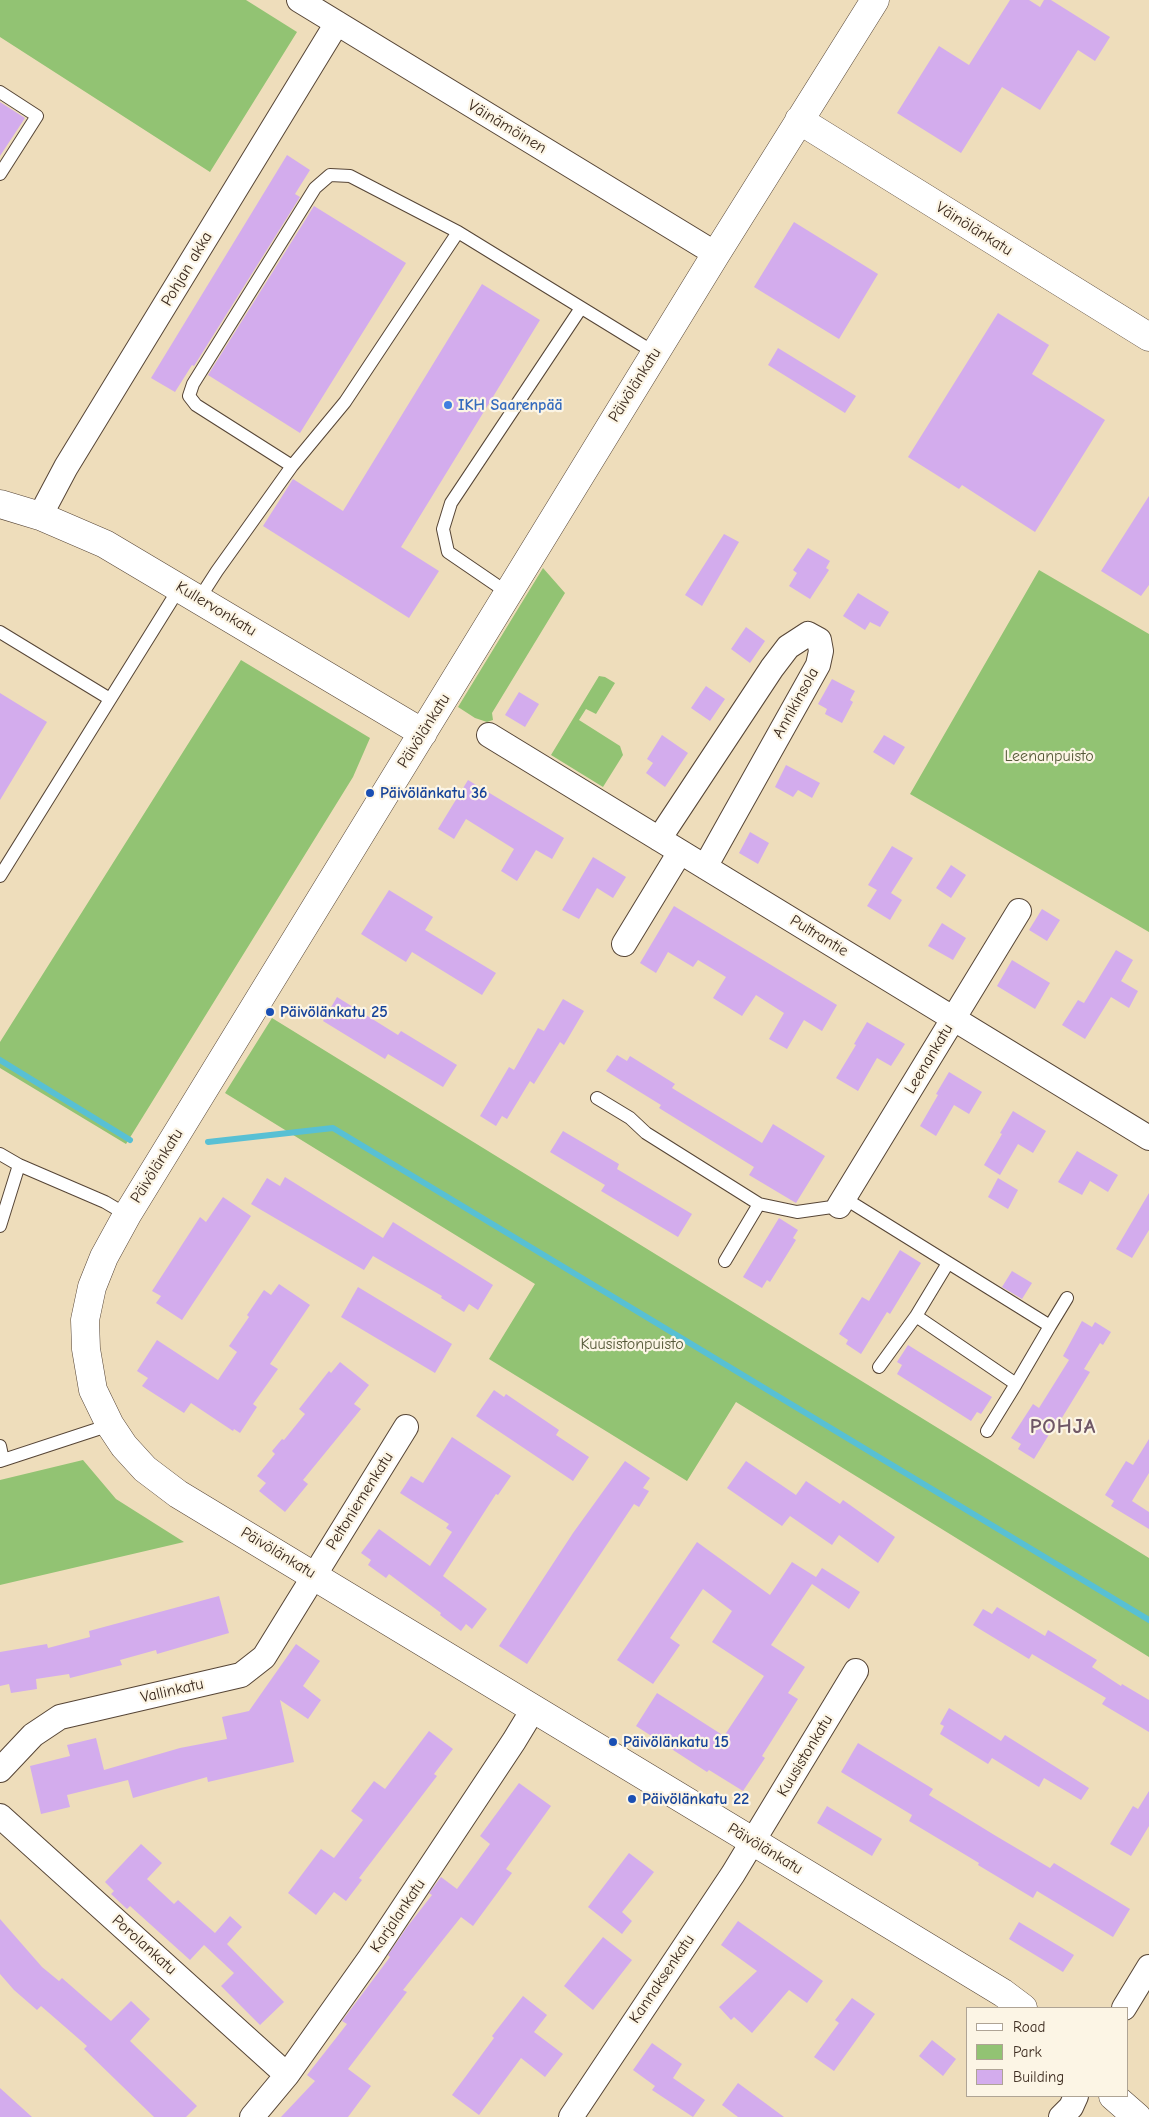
<!DOCTYPE html>
<meta charset="utf-8">
<style>
body{margin:0}
#map{position:relative;width:1149px;height:2117px;overflow:hidden;background:#edb;font-family:"Comic Neue",sans-serif}
canvas{display:block}
.legend{position:absolute;left:966px;top:2007px;width:162px;height:90px;box-sizing:border-box;background:#fcf5e5;border:1px solid #afa495;margin:0;padding:6px 9px;list-style:none;font-size:15px;color:#3b2a1e}
.legend li{display:flex;align-items:center;gap:10px;height:25px}
.legend b{width:25px;border:1px solid #afa495}
</style>
<div id="map">
<canvas width="1149" height="2117"></canvas>
<ul class="legend">
<li><b style="height:6px;background:#fff"></b>Road</li>
<li><b style="height:14px;background:#92c373"></b>Park</li>
<li><b style="height:14px;background:#d3aced"></b>Building</li>
</ul>
</div>
<script>
const context = document.querySelector('canvas').getContext('2d');
context.lineJoin = 'round';
function paint(path, color) {
  context.fillStyle = color;
  context.fill(path, 'evenodd');
}
function poly(rows) {
  const path = new Path2D();
  for (const r of rows) {
    path.moveTo(r[0], r[1]);
    for (let i = 2; i < r.length; i += 2) path.lineTo(r[i], r[i + 1]);
  }
  return path;
}
function trace(path, color, width, dash) {
  context.strokeStyle = color;
  context.lineWidth = width;
  context.lineCap = dash ? 'butt' : 'round';
  context.setLineDash(dash || []);
  context.stroke(path);
}
function write(font, color, halo, rows, align = 'center') {
  context.font = font + ' "Comic Neue",sans-serif';
  context.lineWidth = 4.5;
  context.setLineDash([]);
  context.textBaseline = 'middle';
  context.strokeStyle = halo;
  context.fillStyle = color;
  for (const [text, x, y, turn = 0] of rows) {
    context.save();
    context.translate(x, y);
    context.rotate((+turn || 0) * Math.PI / 180);
    context.textAlign = isNaN(turn) ? turn : align;
    if (halo) context.strokeText(text, 0, 0);
    context.fillText(text, 0, 0);
    context.restore();
  }
}
const green = poly([
 [0,0,246,0,297,32,210,172,0,37],
 [543,568,565,593,492,713,493,720,487,722,475,718,458,707],
 [1039,570,1149,634,1149,932,910,794],
 [241,660,370,738,353,777,126,1144,0,1068,0,1042],
 [599,676,605,677,615,683,596,714,586,709,579,720,620,746,623,755,603,787,551,755],
 [272,1018,1149,1558,1149,1657,736,1402,687,1481,489,1359,535,1284,225,1093],
 [83,1460,116,1499,184,1542,0,1585,0,1480]
]);
const stream = poly([
 [0,1060,130,1140],
 [208,1142,333,1128,1149,1620]
]);
const building = poly([
 [1010,0,1029,0,1040,7,1044,0,1051,0,1110,37,1095,61,1078,50,1040,110,1002,87,961,153,897,113,939,46,969,65],
 [0,102,25,118,0,156],
 [287,155,310,170,295,194,300,197,194,366,192,365,175,392,151,378],
 [314,206,406,263,300,433,208,375],
 [794,222,878,274,839,339,754,287],
 [482,284,540,320,401,547,439,571,409,618,263,526,293,479,343,511],
 [998,313,1049,345,1032,374,1105,420,1035,532,962,485,959,489,908,457],
 [778,348,856,396,845,413,768,365],
 [1149,496,1149,585,1141,596,1101,571],
 [724,534,739,542,702,606,685,595],
 [808,548,830,561,826,568,829,570,810,599,789,586,797,573,793,570],
 [858,593,889,612,880,627,870,622,865,630,843,616],
 [746,627,765,641,750,663,731,649],
 [832,679,855,691,850,700,853,702,842,723,825,714,827,709,818,704],
 [706,686,725,699,710,721,691,708],
 [519,692,539,704,525,727,505,715],
 [0,693,47,722,0,800],
 [662,735,688,753,665,787,646,773,653,763,647,759],
 [884,735,905,747,894,765,873,752],
 [786,765,820,783,812,798,798,790,793,797,775,787],
 [468,780,564,838,552,859,536,850,517,881,501,871,514,849,466,819,454,839,438,829],
 [750,832,769,843,758,864,739,853],
 [892,846,913,858,891,893,902,900,890,920,867,906,877,890,868,885],
 [593,857,626,877,613,898,597,888,579,919,562,910],
 [951,865,966,875,951,898,936,888],
 [389,890,433,917,425,930,496,973,482,995,412,952,406,962,361,934],
 [674,906,837,1005,822,1031,804,1020,787,1049,769,1039,784,1013,756,995,742,1016,713,998,726,977,698,960,693,967,668,952,656,973,640,963],
 [1042,909,1060,920,1047,941,1029,930],
 [942,923,966,938,953,960,928,946],
 [1116,950,1133,960,1121,981,1138,991,1129,1008,1111,997,1085,1039,1062,1025,1078,1000,1084,1003],
 [1012,960,1050,983,1035,1009,997,986],
 [337,997,398,1035,401,1031,457,1065,443,1087,388,1054,385,1059,323,1021],
 [563,999,584,1011,564,1045,560,1042,534,1084,530,1081,507,1119,502,1116,496,1126,480,1116,509,1067,514,1070,538,1028,544,1031],
 [867,1022,905,1044,891,1066,877,1058,858,1091,836,1078,856,1045,854,1044],
 [617,1055,627,1061,630,1056,675,1084,672,1088,762,1143,773,1124,825,1156,796,1203,749,1175,754,1167,659,1108,661,1105,606,1071],
 [949,1072,982,1092,969,1114,954,1105,936,1136,920,1126,938,1095,936,1094],
 [1013,1111,1046,1131,1033,1153,1018,1144,1000,1175,984,1165,1002,1134,1000,1133],
 [563,1131,619,1164,617,1169,692,1214,678,1237,601,1191,605,1185,550,1152],
 [1077,1151,1118,1175,1108,1192,1090,1181,1082,1195,1058,1182],
 [285,1177,383,1238,393,1222,493,1285,478,1310,469,1304,464,1312,441,1298,442,1296,373,1256,364,1270,251,1204,267,1178,280,1186],
 [998,1178,1018,1190,1008,1209,988,1197],
 [1149,1193,1149,1230,1132,1258,1116,1249],
 [223,1197,251,1216,182,1320,156,1303,161,1296,152,1291,200,1217,206,1222],
 [779,1218,798,1230,793,1238,796,1240,770,1282,767,1280,762,1288,743,1277],
 [900,1250,921,1263,890,1314,887,1312,861,1354,846,1344,848,1340,839,1334,862,1297,869,1301],
 [1012,1271,1032,1283,1022,1299,1002,1287],
 [279,1284,310,1305,270,1364,278,1369,253,1404,257,1407,240,1433,234,1429,233,1431,191,1403,184,1413,142,1386,148,1378,137,1371,157,1340,218,1380,237,1352,229,1346,249,1317,247,1315,264,1290,271,1295],
 [358,1287,452,1344,435,1373,341,1317],
 [1082,1321,1092,1327,1095,1322,1111,1332,1103,1345,1100,1343,1084,1369,1090,1372,1060,1421,1058,1420,1034,1459,1018,1449,1021,1444,1011,1438,1033,1404,1039,1408,1069,1360,1063,1356],
 [908,1345,992,1397,981,1414,977,1412,971,1421,897,1374,902,1365,897,1362],
 [340,1362,369,1385,354,1404,361,1409,303,1480,308,1484,285,1512,259,1491,266,1483,257,1476,275,1454,272,1451,282,1439,284,1440,305,1414,299,1409,329,1371,331,1373],
 [494,1390,504,1397,506,1394,559,1430,556,1435,589,1457,573,1481,476,1416],
 [452,1437,511,1476,498,1495,496,1494,443,1576,487,1609,472,1629,466,1624,461,1631,440,1615,441,1613,389,1574,386,1578,368,1565,371,1560,361,1553,379,1529,430,1566,452,1532,446,1528,449,1524,400,1493,411,1476,423,1483],
 [1149,1439,1149,1473,1132,1501,1149,1512,1149,1529,1111,1506,1114,1501,1105,1495,1126,1461,1133,1465],
 [625,1461,650,1478,643,1488,649,1491,639,1507,634,1504,527,1664,499,1646,573,1533],
 [746,1461,796,1495,806,1481,840,1504,843,1500,895,1537,878,1563,839,1535,832,1545,790,1516,782,1526,727,1488],
 [697,1542,770,1595,792,1562,816,1577,822,1568,860,1592,849,1609,812,1584,771,1645,805,1667,788,1693,798,1699,762,1756,765,1758,743,1791,709,1770,707,1772,636,1726,657,1693,724,1736,764,1676,712,1642,732,1611,703,1589,670,1638,680,1645,653,1684,617,1660],
 [219,1596,229,1633,157,1654,156,1650,120,1660,122,1665,70,1678,69,1674,36,1679,37,1689,11,1693,9,1684,0,1686,0,1652,47,1644,48,1648,90,1637,89,1631],
 [997,1607,1045,1636,1048,1630,1097,1660,1092,1667,1121,1686,1122,1684,1149,1700,1149,1732,1102,1704,1106,1698,1032,1654,1029,1659,973,1625,983,1609,992,1614],
 [296,1644,320,1661,303,1686,321,1700,308,1719,280,1700,294,1762,208,1782,207,1777,133,1798,128,1780,67,1795,70,1807,41,1814,30,1766,70,1756,67,1745,96,1738,104,1770,180,1748,227,1739,222,1717,249,1711],
 [949,1708,1001,1741,1005,1735,1089,1788,1081,1800,1044,1778,1039,1787,992,1758,988,1764,940,1734,944,1726,940,1724],
 [429,1731,453,1749,434,1774,437,1776,359,1878,362,1880,346,1901,334,1892,316,1915,288,1893,321,1849,334,1858,363,1820,351,1811,374,1781,385,1789],
 [858,1743,933,1789,929,1795,996,1836,1050,1868,1054,1863,1130,1909,1113,1937,1037,1891,1033,1898,978,1865,979,1863,909,1821,912,1815,841,1772],
 [519,1783,551,1806,506,1869,512,1873,473,1926,461,1917,403,1990,407,1992,348,2069,371,2086,348,2117,281,2117,315,2081,307,2075,347,2024,342,2021,390,1957,388,1955,407,1927,432,1895,429,1893,441,1877,457,1889,490,1844,480,1836],
 [1149,1791,1149,1826,1131,1856,1110,1844,1133,1806,1138,1809],
 [827,1806,882,1839,872,1856,817,1823],
 [141,1844,162,1863,147,1879,174,1904,178,1900,215,1933,230,1916,242,1927,227,1944,284,2002,260,2025,221,1986,234,1973,204,1945,190,1960,130,1906,127,1909,111,1894,114,1891,105,1882],
 [629,1853,654,1872,622,1912,632,1921,622,1934,588,1907],
 [0,1919,42,1967,59,1981,62,1978,111,2021,131,2001,150,2019,130,2041,197,2106,186,2117,154,2117,84,2049,87,2046,41,2006,37,2010,14,1990,0,1974],
 [738,1921,823,1981,807,2003,789,1990,752,2033,734,2017,731,2020,719,2007,757,1971,721,1945],
 [1019,1922,1074,1955,1063,1972,1009,1939],
 [603,1937,632,1960,593,2010,564,1986],
 [523,1996,547,2015,534,2032,563,2054,545,2077,521,2058,479,2115,452,2095,494,2038,492,2036],
 [852,1998,875,2014,834,2071,814,2057,839,2023,835,2020],
 [932,2040,956,2059,943,2076,919,2056],
 [652,2043,682,2064,673,2078,705,2100,693,2117,652,2090,655,2086,633,2070],
 [738,2083,784,2117,738,2117,722,2105],
 [0,2088,32,2117,0,2117]
]);
const service = poly([
 [0,92,37,116,0,174],
 [292,466,196,405,189,396,193,384,315,188,330,175,350,176,458,232,655,353],
 [508,593,448,552,443,529,451,503,581,308],
 [199,599,217,571,292,466,345,402,458,232],
 [0,632,110,699],
 [0,876,180,587],
 [597,1098,630,1118,646,1133,759,1204,797,1212,839,1206],
 [0,1154,19,1165,105,1202,127,1215],
 [844,1198,1050,1326,1016,1384,916,1316,948,1263],
 [0,1226,19,1165],
 [725,1261,759,1204],
 [1050,1326,1067,1298],
 [879,1367,916,1316],
 [987,1431,1016,1384],
 [0,1446,3,1460],
 [0,1461,110,1425]
]);
const minor = poly([
 [299,0,716,254],
 [40,516,66,467,337,23],
 [489,735,1149,1138],
 [659,839,772,668,788,647,808,634,819,640,821,651,818,665,705,867],
 [624,944,680,852],
 [839,1206,1019,911],
 [0,1770,33,1735,60,1717,241,1675,264,1657,406,1427],
 [0,1816,287,2075],
 [1124,2008,1149,1967],
 [252,2117,287,2075,370,1958,514,1741,534,1708],
 [571,2117,733,1874,856,1671],
 [1061,2117,1071,2107,1076,2096]
]);
const tertiary = poly([
 [875,0,716,254,127,1215,104,1257,92,1287,85,1320,86,1349,93,1390,110,1425,124,1446,145,1469,178,1494,787,1862,1003,1993,1023,2008],
 [799,120,1149,337],
 [0,504,40,516,105,544,423,733],
 [1113,2096,1137,2117]
]);
const markers = [
 [448,405,5,"#3f7fe0"],
 [370,793,5,"#1a4fb4"],
 [270,1012,5,"#1a4fb4"],
 [613,1742,5,"#1a4fb4"],
 [632,1799,5,"#1a4fb4"]
];
const streetNames = [
 ["Väinämöinen",507,127,31],
 ["Väinölänkatu",974,229,32],
 ["Pohjan akka",187,269,-59],
 ["Päivölänkatu",635,385,-58],
 ["Kullervonkatu",216,609,31],
 ["Annikinsola",796,703,-61],
 ["Päivölänkatu",424,731,-58],
 ["Pultrantie",819,936,31],
 ["Leenankatu",929,1059,-59],
 ["Päivölänkatu",157,1166,-58],
 ["Peltoniemenkatu",360,1501,-58],
 ["Päivölänkatu",278,1553,31],
 ["Vallinkatu",172,1691,-13],
 ["Kuusistonkatu",805,1756,-59],
 ["Päivölänkatu",765,1849,31],
 ["Karjalankatu",398,1916,-56],
 ["Porolankatu",144,1945,42],
 ["Kannaksenkatu",662,1979,-56]
];
const shopNames = [
 ["IKH Saarenpää",458,405]
];
const parkNames = [
 ["Leenanpuisto",1049,756],
 ["Kuusistonpuisto",632,1344]
];
const transitNames = [
 ["Päivölänkatu 36",380,793],
 ["Päivölänkatu 25",280,1012],
 ["Päivölänkatu 15",623,1742],
 ["Päivölänkatu 22",642,1799]
];
const districtNames = [
 ["POHJA",1063,1427]
];
paint(green, '#92c373');
trace(stream, '#58c0d4', 6);
paint(building, '#d3aced');
trace(service, '#564536', 14);
trace(minor, '#564536', 26);
trace(tertiary, '#564536', 29);
trace(service, '#fff', 12);
trace(minor, '#fff', 24);
trace(tertiary, '#fff', 28);
for (const [x, y, r, color] of markers) {
  const dot = new Path2D();
  dot.arc(x, y, r, 0, 2 * Math.PI);
  context.fillStyle = color;
  context.fill(dot);
  trace(dot, '#fcf5e5', 2);
}
write('16px', '#3b2a1e', '#fcf5e5', streetNames);
write('bold 16px', '#366cbe', '#fcf5e5', shopNames, 'left');
write('16px', '#555838', '#fcf5e5', parkNames);
write('bold 16px', '#164399', '#fcf5e5', transitNames, 'left');
context.letterSpacing = '1px';
write('bold 21px', '#705866', '#fcf5e5', districtNames);
context.letterSpacing = '0px';
</script>
